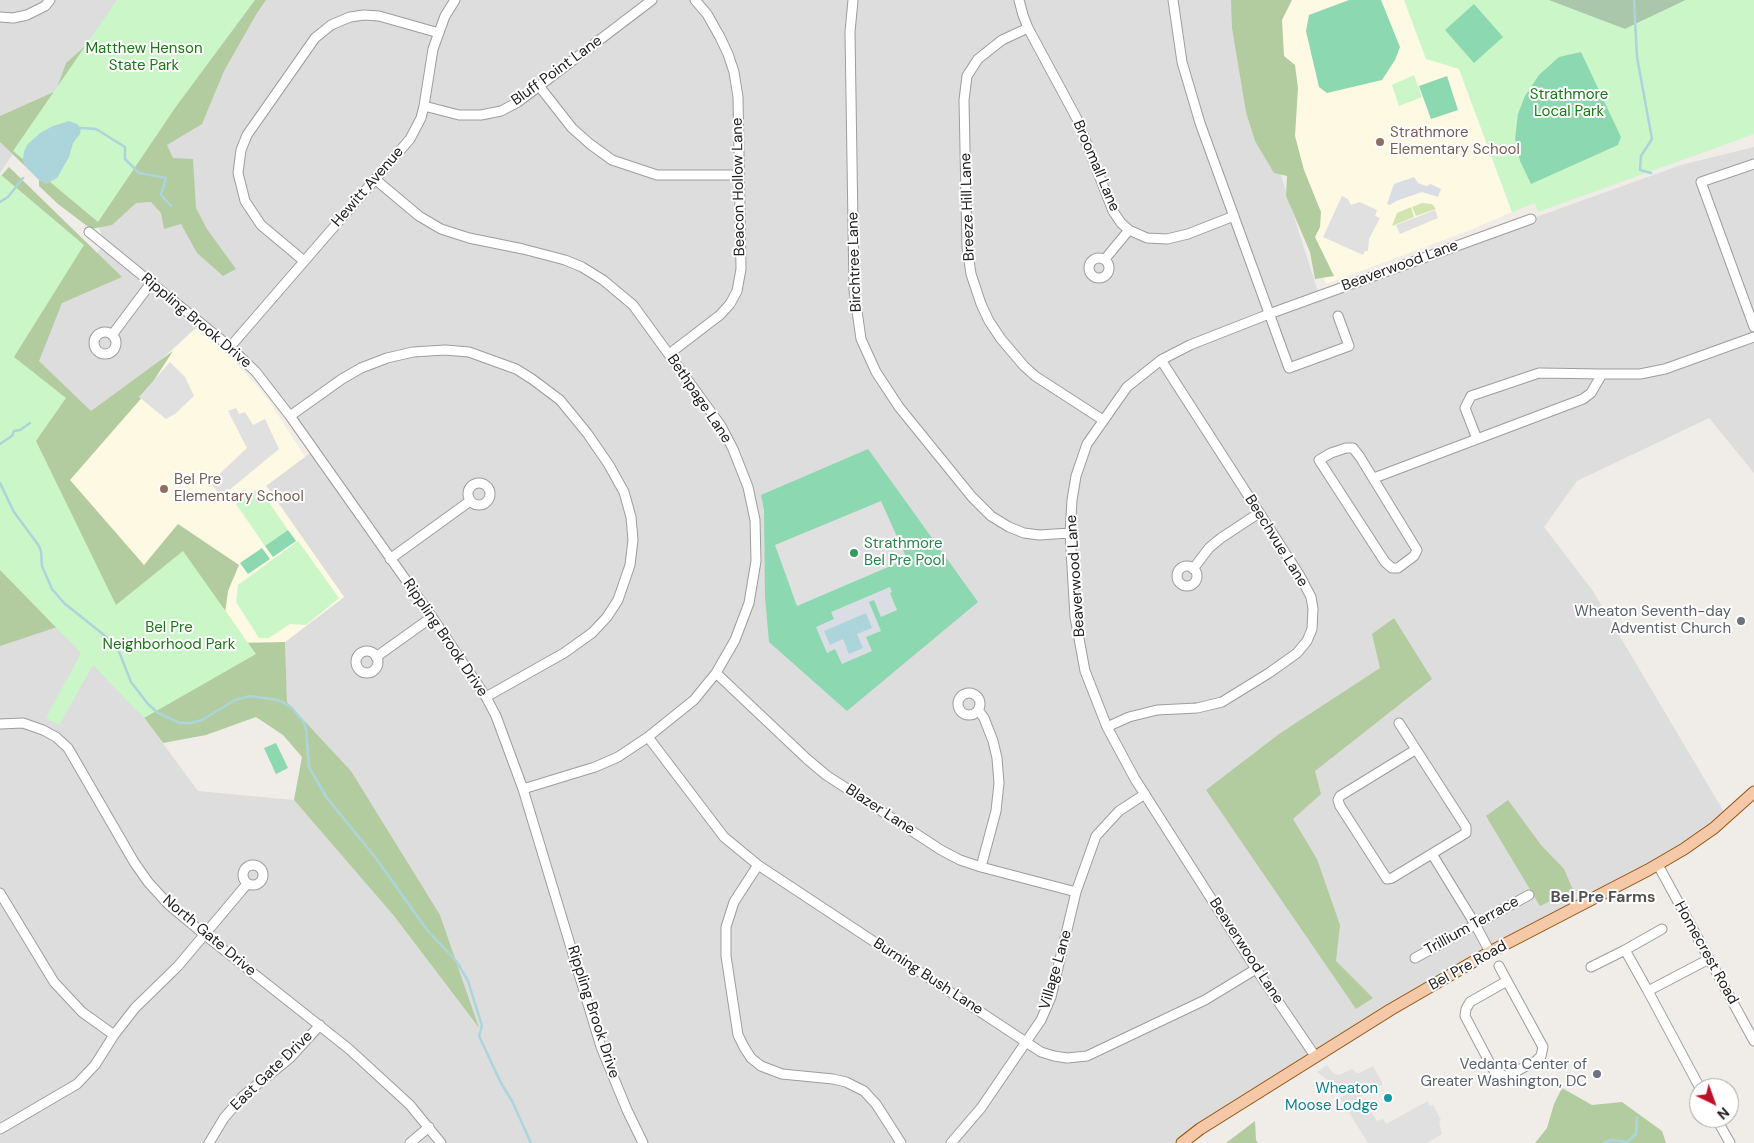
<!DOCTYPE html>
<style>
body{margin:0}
#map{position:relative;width:1754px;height:1143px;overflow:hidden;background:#f0ece7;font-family:"DM Sans",sans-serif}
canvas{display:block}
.north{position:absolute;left:1689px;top:1078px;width:50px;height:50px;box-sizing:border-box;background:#fff;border:1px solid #a6a6a6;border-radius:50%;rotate:138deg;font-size:14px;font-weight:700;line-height:20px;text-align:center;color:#202020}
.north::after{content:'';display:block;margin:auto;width:18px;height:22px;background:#c01027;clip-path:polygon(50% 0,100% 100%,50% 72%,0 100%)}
</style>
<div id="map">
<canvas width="1754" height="1143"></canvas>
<div class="north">N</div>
</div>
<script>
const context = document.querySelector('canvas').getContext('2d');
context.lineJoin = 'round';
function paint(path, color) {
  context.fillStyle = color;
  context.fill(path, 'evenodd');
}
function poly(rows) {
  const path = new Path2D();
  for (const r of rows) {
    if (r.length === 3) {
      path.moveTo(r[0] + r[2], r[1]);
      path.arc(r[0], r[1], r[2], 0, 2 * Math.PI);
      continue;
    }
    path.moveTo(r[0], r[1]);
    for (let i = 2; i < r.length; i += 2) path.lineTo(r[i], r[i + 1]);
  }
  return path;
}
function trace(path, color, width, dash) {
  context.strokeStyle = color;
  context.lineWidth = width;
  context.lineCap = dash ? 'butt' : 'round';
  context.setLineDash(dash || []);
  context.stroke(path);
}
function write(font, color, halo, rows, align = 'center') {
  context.font = font + ' "DM Sans",sans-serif';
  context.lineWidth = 4;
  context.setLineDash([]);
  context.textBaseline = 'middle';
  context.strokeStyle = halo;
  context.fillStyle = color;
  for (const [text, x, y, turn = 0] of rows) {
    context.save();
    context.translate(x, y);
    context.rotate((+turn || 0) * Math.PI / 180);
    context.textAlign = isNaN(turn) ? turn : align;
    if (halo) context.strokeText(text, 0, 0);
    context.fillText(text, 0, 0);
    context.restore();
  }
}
const residential = poly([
 [0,0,118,0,0,173],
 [255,0,1240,0,1276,160,1319,295,1681,165,1754,147,1754,473,1709,418,1577,481,1544,527,1593,591,1727,817,1693,843,1490,952,1182,1143,0,1143,0,639,69,623,125,692,198,791,294,800,394,916,477,1026,351,771,287,702,285,642,344,597,266,485,314,450,256,372,201,323,94,422,13,356,104,244,98,222]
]);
const education = poly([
 [1267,0,1404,0,1459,69,1512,212,1468,231,1326,284,1248,73],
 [195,329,226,352,266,396,305,457,266,486,344,597,285,642,256,654,116,605,35,441,94,422]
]);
const grass = poly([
 [1422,203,1432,204,1436,209,1416,216,1412,207],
 [1411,207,1414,217,1392,226,1397,213]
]);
const forest = poly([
 [130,0,266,0,257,13,224,71,202,124,167,145,173,158,193,159,196,208,207,229,236,269,223,276,197,253,181,224,164,229,161,213,151,202,136,203,112,225,91,229,58,204,39,186,39,180,46,183,23,159,26,167,0,142,0,116,56,91,66,63,115,20],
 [1231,0,1292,0,1282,20,1284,56,1295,65,1298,88,1295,136,1304,170,1321,212,1320,227,1315,237,1334,276,1315,279,1310,252,1286,196,1287,176,1274,173,1255,141,1246,112,1232,28],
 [9,167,122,277,62,303,39,361,91,411,173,351,145,394,70,480,144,565,178,524,239,565,228,591,225,613,235,643,285,642,287,702,351,771,440,915,479,1028,394,916,294,800,302,757,283,735,256,717,206,735,163,743,125,692,69,623,0,646,0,177],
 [1394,618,1432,679,1315,771,1321,794,1293,819,1317,859,1340,925,1336,961,1373,998,1356,1009,1206,790,1279,734,1380,668,1372,634],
 [1508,800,1541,845,1564,869,1573,890,1540,906,1486,816],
 [1562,1088,1592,1105,1622,1102,1662,1131,1666,1143,1535,1143,1547,1128,1554,1104],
 [1255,1121,1256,1140,1258,1143,1226,1143]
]);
const cemetery = poly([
 [1544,0,1686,0,1625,29]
]);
const park = poly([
 [117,0,255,0,175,108,98,222,13,151],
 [1404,0,1549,0,1625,29,1686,0,1754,0,1754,134,1538,212,1535,203,1512,212,1459,69,1426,59],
 [1414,75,1422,97,1399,106,1392,85],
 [0,174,84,245,14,357,66,398,36,441,116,605,183,551,256,654,144,718,93,665,59,725,46,718,81,653,0,570],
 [259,488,288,530,265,546,236,504],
 [298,541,339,598,306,625,290,624,269,638,259,638,236,602,238,585]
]);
const pitch = poly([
 [1349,0,1381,0,1400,47,1395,60,1382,80,1327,93,1319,87,1306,31,1309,15],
 [1474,4,1503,37,1474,63,1445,30],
 [1581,52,1621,137,1618,145,1531,184,1520,161,1515,139,1518,114,1525,96,1539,75,1559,57],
 [1447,76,1458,110,1431,119,1419,86],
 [868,449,978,602,847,711,769,642,765,597,764,510,761,495],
 [288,530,296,541,273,557,265,546],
 [262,548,270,559,248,574,240,563],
 [276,743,288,768,276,774,264,748]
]);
const parking = poly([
 [1342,196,1348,199,1351,205,1360,202,1377,210,1375,216,1380,218,1369,239,1368,251,1365,251,1363,255,1323,237],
 [1435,210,1438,218,1400,234,1396,225],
 [170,362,185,377,194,396,175,414,166,419,139,397],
 [236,408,239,414,245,412,253,425,265,419,279,449,222,496,210,483,247,448,228,411],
 [881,501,907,559,797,606,775,545],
 [1327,1065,1333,1073,1339,1075,1352,1069,1356,1073,1359,1073,1373,1066,1383,1084,1361,1096,1377,1121,1383,1119,1386,1124,1428,1101,1429,1106,1433,1105,1441,1120,1439,1122,1442,1134,1427,1143,1368,1143,1340,1098,1345,1095,1343,1090,1335,1088,1329,1081,1317,1072]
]);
const plaza = poly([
 [1414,177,1418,183,1426,186,1431,184,1441,189,1438,197,1422,192,1396,201,1390,205,1387,204,1394,184],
 [890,587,892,592,890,593,897,610,881,617,874,600,869,602,881,631,866,637,872,651,842,664,835,649,827,653,816,627,834,619,831,612]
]);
const water = poly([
 [69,121,77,124,81,128,80,134,73,143,69,157,57,178,46,184,39,180,26,167,23,159,24,152,27,145,40,133,53,126],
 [866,613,872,628,857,634,863,648,849,654,843,639,830,645,824,631]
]);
const stream = poly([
 [1634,0,1637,57,1652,139,1641,156,1640,170,1651,173],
 [81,128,96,129,125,147,125,159,139,173,166,178,161,195,171,206],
 [0,202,8,197,23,178],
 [0,444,12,436,14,431,20,430,30,423],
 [0,483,14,512,39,546,41,551,42,566,52,589,64,603,109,639,118,649,131,682,148,704,158,713,180,723,190,723,202,720,235,700,250,696,278,700,291,707,303,721,306,729,309,767,327,798,375,857,427,930,457,962,468,981,482,1026,479,1036,501,1083,512,1101,531,1143],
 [1604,1143,1611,1140,1627,1142,1636,1134,1637,1118]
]);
const minor = poly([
 [853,0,850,32,854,290,861,339,876,372,899,407,972,497,991,516,1009,527,1024,533,1039,535,1070,533],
 [1019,0,1023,15,1028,28,1077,119,1113,211,1121,223,1129,230,1147,238,1167,239,1188,234,1234,216],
 [1173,0,1182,62,1200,123,1289,368,1349,346,1338,316],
 [0,17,13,18,27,15,45,6,50,0],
 [1028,28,1002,40,978,59,967,76,964,100,967,247,971,274,981,304,989,321,1001,339,1024,366,1035,376,1103,420],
 [539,86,572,128,590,144,612,160,657,175,738,175],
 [424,106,459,115,481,115,501,111,518,102,652,0],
 [1754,164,1701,182,1754,327],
 [376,180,419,216,441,229,469,238,523,249,565,260,582,267,603,280,633,305,721,426,733,449,748,487,755,520,756,561,749,603,735,640,716,673,694,700,648,737,618,757,595,767,523,789],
 [89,232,230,347,256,372,290,416,432,617,486,697,496,716,523,789,601,1047,627,1110,643,1143],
 [1099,268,10],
 [1105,259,1129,230],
 [304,261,261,225,245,201,238,173,241,150,247,135,315,38,331,25,350,17,364,15,379,16,439,33],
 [105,343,11],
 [112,335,151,283],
 [230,347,410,139,421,118,424,106,433,49,445,16,455,0],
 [669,354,720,315,730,304,737,291,741,269,738,97,734,72,728,54,720,37,707,14,695,0],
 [290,416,342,379,361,368,387,358,413,352,445,350,469,352,516,369,532,379,560,400,587,433,609,465,624,492,631,517,633,540,630,565,618,600,607,617,592,633,564,653,486,697],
 [1477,439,1465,408,1471,396,1539,373,1602,374],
 [1346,448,1353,448,1360,457,1417,550,1414,556,1398,568,1392,568,1385,562,1319,460,1331,453,1346,448],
 [1374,478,1583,399,1591,393,1602,374,1640,374,1665,369,1754,337],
 [479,494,11],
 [390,559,470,501],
 [1187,576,10],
 [1193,569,1209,548,1221,538,1259,513],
 [367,662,11],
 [376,657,432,617],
 [716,673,807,759,826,775,941,850,960,860,981,867,1076,892],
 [969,704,11],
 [978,710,984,718,993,741,997,758,999,783,996,811,981,867],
 [1399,723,1466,827,1466,833,1392,878,1387,879,1340,806,1338,800,1340,796,1415,750],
 [0,724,23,723,43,730,56,737,68,748,134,862,148,882,168,904,205,935,349,1049,410,1105,441,1143],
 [1107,727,1129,717,1157,710,1197,708,1222,702,1269,673,1297,653,1307,641,1312,629,1313,609,1311,597,1300,576,1161,360],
 [648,737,724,837,758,865,1041,1052,1054,1056,1067,1058,1087,1056,1205,1000,1256,969],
 [1432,854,1475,924,1490,952],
 [253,875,10],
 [758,865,734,902,726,927,726,956,738,1035,744,1047,751,1058,761,1066,782,1074,833,1079,846,1082,864,1091,876,1104,901,1143],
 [1658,865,1754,1041],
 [0,893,54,982,82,1012,114,1035],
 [1415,958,1529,895],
 [1499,966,1507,981],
 [1591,967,1625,950],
 [1507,981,1543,1047,1541,1056,1536,1061,1507,1076,1500,1075,1494,1071,1465,1016,1466,1009,1470,1002,1507,981],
 [1648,991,1625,950,1662,929],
 [1315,1056,1256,969,1135,779,1107,727,1085,671,1075,617,1070,533,1072,500,1076,476,1087,444,1127,387,1161,360,1190,345,1269,314,1531,219],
 [1700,1088,1648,991,1709,959],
 [1716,1118,1730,1143],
 [0,1129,77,1084,95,1065,114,1035,135,1008,178,966,247,884],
 [209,1143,224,1118,243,1096,290,1058,320,1025],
 [410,1143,429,1127],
 [951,1143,981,1108,1041,1020,1051,997,1076,892,1096,836,1119,811,1145,794]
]);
const major = poly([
 [1182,1143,1200,1129,1390,1010,1490,952,1648,870,1684,849,1714,828,1754,792]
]);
const markers = [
 [1380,142,5,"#8d6e63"],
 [164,489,5,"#8d6e63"],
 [854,553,5,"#2e9e5b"],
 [1741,621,5,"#6b7280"],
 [1597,1074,5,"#6b7280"],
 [1388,1098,5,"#0f9aa8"]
];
const parkNames = [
 ["Matthew Henson",144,49],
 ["State Park",144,66],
 ["Strathmore",1569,95],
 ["Local Park",1569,112],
 ["Bel Pre",169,628],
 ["Neighborhood Park",169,645]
];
const streetNames = [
 ["Bluff Point Lane",557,71,-36],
 ["Broomall Lane",1096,166,67],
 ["Hewitt Avenue",368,187,-49],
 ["Beacon Hollow Lane",739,187,-91],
 ["Breeze Hill Lane",968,207,-92],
 ["Birchtree Lane",855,262,-92],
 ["Beaverwood Lane",1400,266,-20],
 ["Rippling Brook Drive",196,321,40],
 ["Bethpage Lane",699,399,56],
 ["Beechvue Lane",1276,541,58],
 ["Beaverwood Lane",1076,576,-94],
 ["Rippling Brook Drive",445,638,56],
 ["Blazer Lane",880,810,33],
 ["Trillium Terrace",1472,926,-29],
 ["North Gate Drive",209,936,40],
 ["Beaverwood Lane",1246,951,57],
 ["Homecrest Road",1706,953,61],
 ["Bel Pre Road",1468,966,-29],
 ["Village Lane",1056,970,-74],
 ["Burning Bush Lane",928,977,33],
 ["Rippling Brook Drive",593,1012,72],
 ["East Gate Drive",272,1071,-44]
];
const educationNames = [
 ["Strathmore",1390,133],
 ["Elementary School",1390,150],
 ["Bel Pre",174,480],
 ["Elementary School",174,497]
];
const leisureNames = [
 ["Strathmore",864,544],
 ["Bel Pre Pool",864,561]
];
const worshipNames = [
 ["Wheaton Seventh-day",1731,612],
 ["Adventist Church",1731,629],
 ["Vedanta Center of",1587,1065],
 ["Greater Washington, DC",1587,1082]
];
const cultureNames = [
 ["Wheaton",1378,1089],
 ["Moose Lodge",1378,1106]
];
const neighbourhoodNames = [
 ["Bel Pre Farms",1603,898]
];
paint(residential, '#dedddd');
paint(education, '#fdf9e3');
paint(grass, '#d2e5b1');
paint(forest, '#b2cc9f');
paint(cemetery, '#aac7ab');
paint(park, '#cbf6c8');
paint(pitch, '#8cd8b0');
paint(parking, '#e0e0e0');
paint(plaza, '#dbdde5');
paint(water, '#abd5da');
trace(stream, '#abd5da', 2.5);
trace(minor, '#9d9d9d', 11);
trace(major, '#90530c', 13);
trace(minor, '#fff', 9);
trace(major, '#f5c9a7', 11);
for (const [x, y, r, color] of markers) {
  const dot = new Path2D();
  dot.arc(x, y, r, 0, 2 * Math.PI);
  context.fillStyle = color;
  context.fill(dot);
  trace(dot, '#fff', 2);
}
write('15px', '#197715', '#fff', parkNames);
write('15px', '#202020', '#fff', streetNames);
write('15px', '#785e54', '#fff', educationNames, 'left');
write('15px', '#27864d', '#fff', leisureNames, 'left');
write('15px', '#5b616d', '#fff', worshipNames, 'right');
write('15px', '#0d838f', '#fff', cultureNames, 'right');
write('bold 16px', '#535353', '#fff', neighbourhoodNames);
</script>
